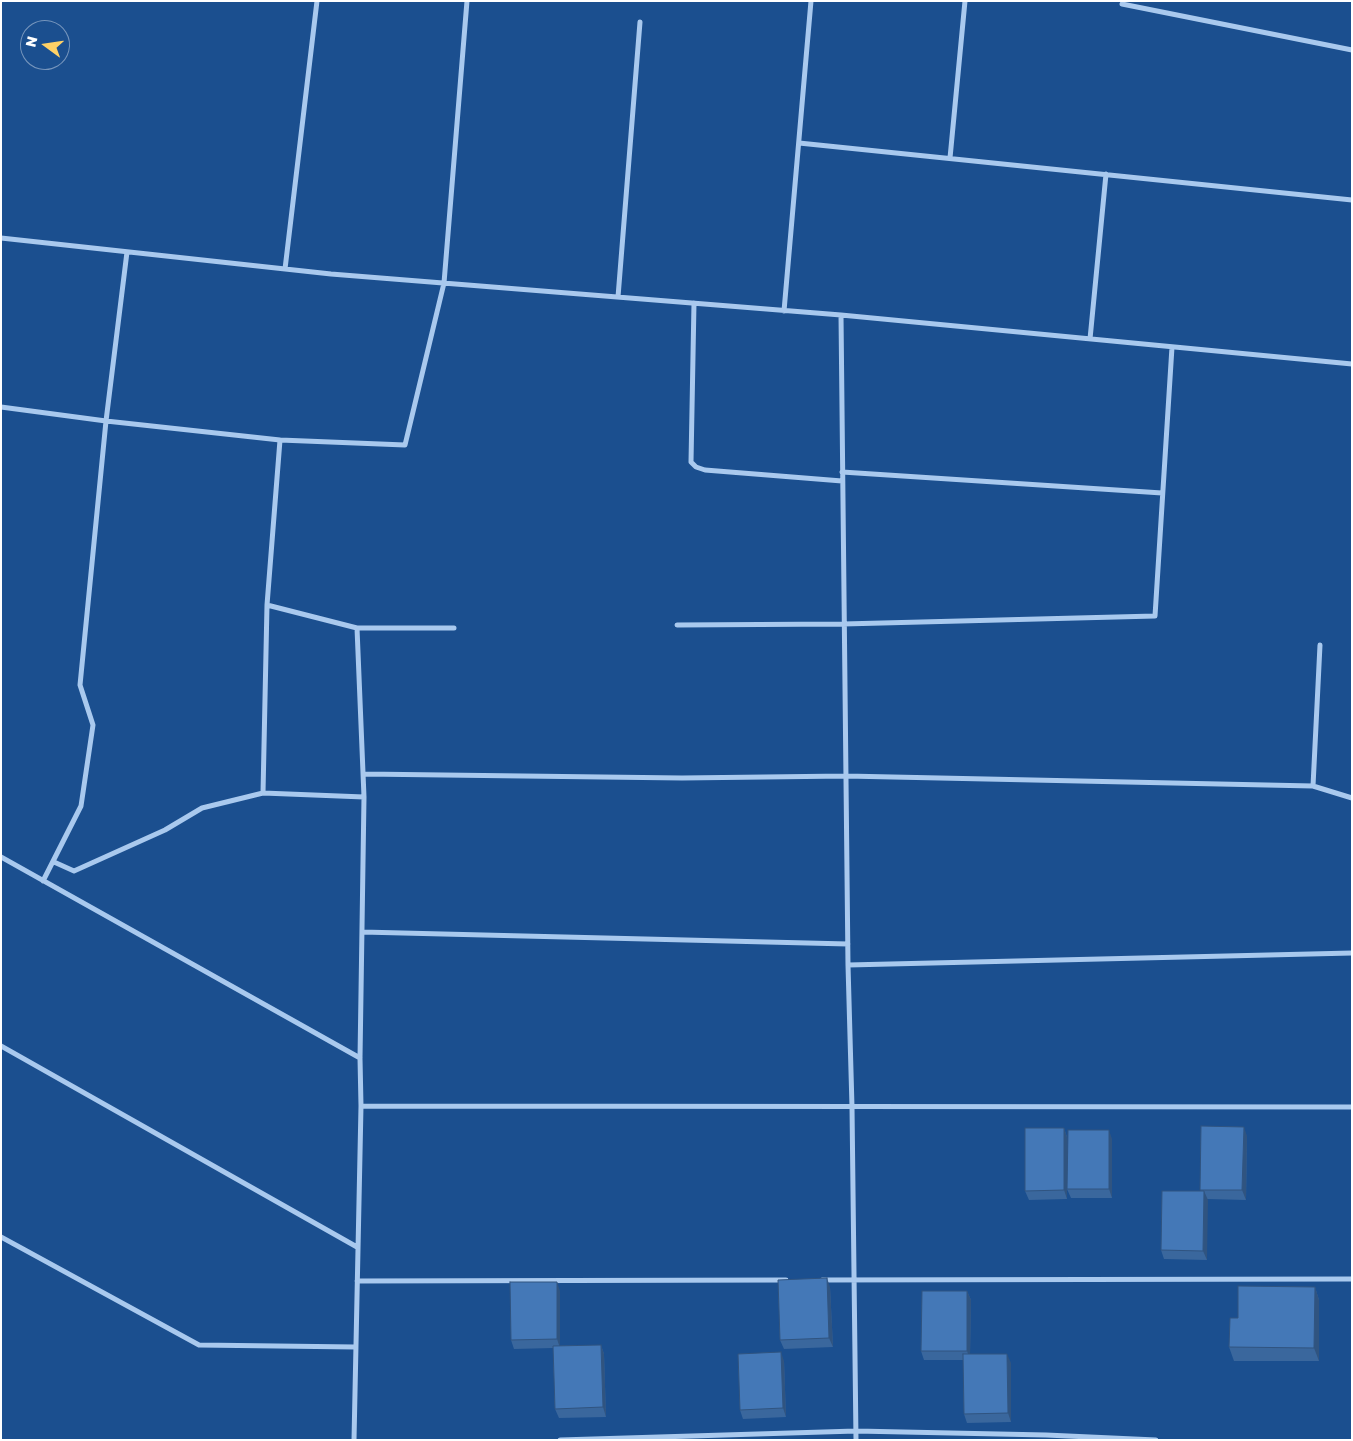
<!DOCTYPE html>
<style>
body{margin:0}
#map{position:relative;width:1353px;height:1441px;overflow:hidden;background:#1b4f8f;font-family:"Golos Text",sans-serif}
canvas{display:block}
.frame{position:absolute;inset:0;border:2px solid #fff;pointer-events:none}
.north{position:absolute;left:20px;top:20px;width:50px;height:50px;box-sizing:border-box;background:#1b4f8f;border:1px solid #7695bc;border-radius:50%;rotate:284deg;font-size:14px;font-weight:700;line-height:20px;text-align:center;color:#fff}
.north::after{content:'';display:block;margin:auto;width:18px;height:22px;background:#ffd166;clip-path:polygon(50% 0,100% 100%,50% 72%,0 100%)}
</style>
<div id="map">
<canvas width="1353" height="1441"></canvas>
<div class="frame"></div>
<div class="north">N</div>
</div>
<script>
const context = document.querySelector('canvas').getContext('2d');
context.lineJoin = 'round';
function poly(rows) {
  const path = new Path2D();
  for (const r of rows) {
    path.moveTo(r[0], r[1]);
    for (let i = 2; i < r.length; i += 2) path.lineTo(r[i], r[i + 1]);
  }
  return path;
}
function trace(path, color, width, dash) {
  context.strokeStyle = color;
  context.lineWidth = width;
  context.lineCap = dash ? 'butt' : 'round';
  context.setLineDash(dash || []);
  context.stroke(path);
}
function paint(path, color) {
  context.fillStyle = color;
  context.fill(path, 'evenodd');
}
const street = poly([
 [1122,4,1352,50],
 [799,143,1352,200],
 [950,158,965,1],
 [1,238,331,274,841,315,1352,364],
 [285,269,317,1],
 [618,297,640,22],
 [694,303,691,462,696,467,705,470,842,481],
 [784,311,811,1],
 [841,315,848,965,852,1107,856,1440],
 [1090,339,1106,174],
 [1,407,106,421,280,440,267,605,357,628,364,797,360,1058,361,1106,354,1440],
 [280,440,405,445,444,283,467,1],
 [842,472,1162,493],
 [677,625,843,624,1155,616,1172,347],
 [357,628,454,628],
 [364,774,682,778,846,776,1313,786,1352,798],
 [1313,786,1320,645],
 [263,793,267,605],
 [1,857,360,1058],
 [54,862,74,871,165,830,202,808,263,793,364,797],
 [43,881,81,806,93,725,80,685,106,421,127,252],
 [362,932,848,944],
 [848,965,1352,953],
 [1,1046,357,1247],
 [361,1106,1352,1107],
 [1,1237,199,1345,355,1347],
 [822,1280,1352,1279],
 [357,1281,786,1280],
 [560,1440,856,1431,1046,1435,1156,1440]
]);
const wall = poly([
 [1064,1128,1067,1137,1067,1199,1029,1200,1025,1191],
 [1247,1136,1246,1200,1207,1199,1207,1260,1164,1259,1161,1250,1201,1191,1200,1190],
 [1112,1139,1112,1198,1071,1198,1067,1189],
 [830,1287,833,1347,784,1349,780,1340],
 [1315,1287,1319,1300,1319,1361,1234,1361,1229,1347,1238,1318],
 [560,1291,560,1346,601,1345,604,1354,606,1417,559,1418,555,1409,553,1348,514,1349,511,1340],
 [967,1291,971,1300,970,1354,1011,1363,1011,1422,967,1423,964,1414,963,1360,924,1360,921,1351],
 [784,1361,786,1417,743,1419,740,1410]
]);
const shadedWall = poly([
 [1244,1127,1247,1136,1246,1200,1242,1190],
 [1064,1128,1067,1137,1067,1199,1064,1190],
 [1109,1130,1112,1139,1112,1198,1109,1189],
 [1204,1191,1208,1200,1207,1260,1203,1251],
 [827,1278,830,1287,833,1347,829,1338],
 [557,1282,560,1291,560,1348,557,1339],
 [1315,1287,1319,1300,1319,1361,1314,1348],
 [967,1291,971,1300,970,1360,967,1351],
 [601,1345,604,1354,606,1417,603,1407],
 [781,1352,784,1361,786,1417,783,1408],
 [1007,1354,1011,1363,1011,1422,1008,1413]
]);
const building = poly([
 [1201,1126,1244,1127,1242,1190,1200,1190,1201,1126],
 [1025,1128,1064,1128,1064,1190,1025,1191,1025,1128],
 [1068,1130,1109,1130,1109,1189,1067,1189,1068,1130],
 [1162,1191,1204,1191,1203,1251,1161,1250,1162,1191],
 [827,1278,829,1338,780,1340,778,1280,827,1278],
 [510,1282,557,1282,557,1339,511,1340,510,1282],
 [1238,1286,1315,1287,1314,1348,1229,1347,1230,1318,1238,1318,1238,1286],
 [922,1291,967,1291,967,1351,921,1351,922,1291],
 [601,1345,603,1407,555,1409,553,1346,601,1345],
 [781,1352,783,1408,740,1410,738,1354,781,1352],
 [963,1354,1007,1354,1008,1413,964,1414,963,1354],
 [735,1439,774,1440,735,1440,735,1439]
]);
trace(street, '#a9c9ee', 5);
paint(wall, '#3a679d');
paint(shadedWall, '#305480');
paint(building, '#4478b7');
trace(building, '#305480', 1);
</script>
